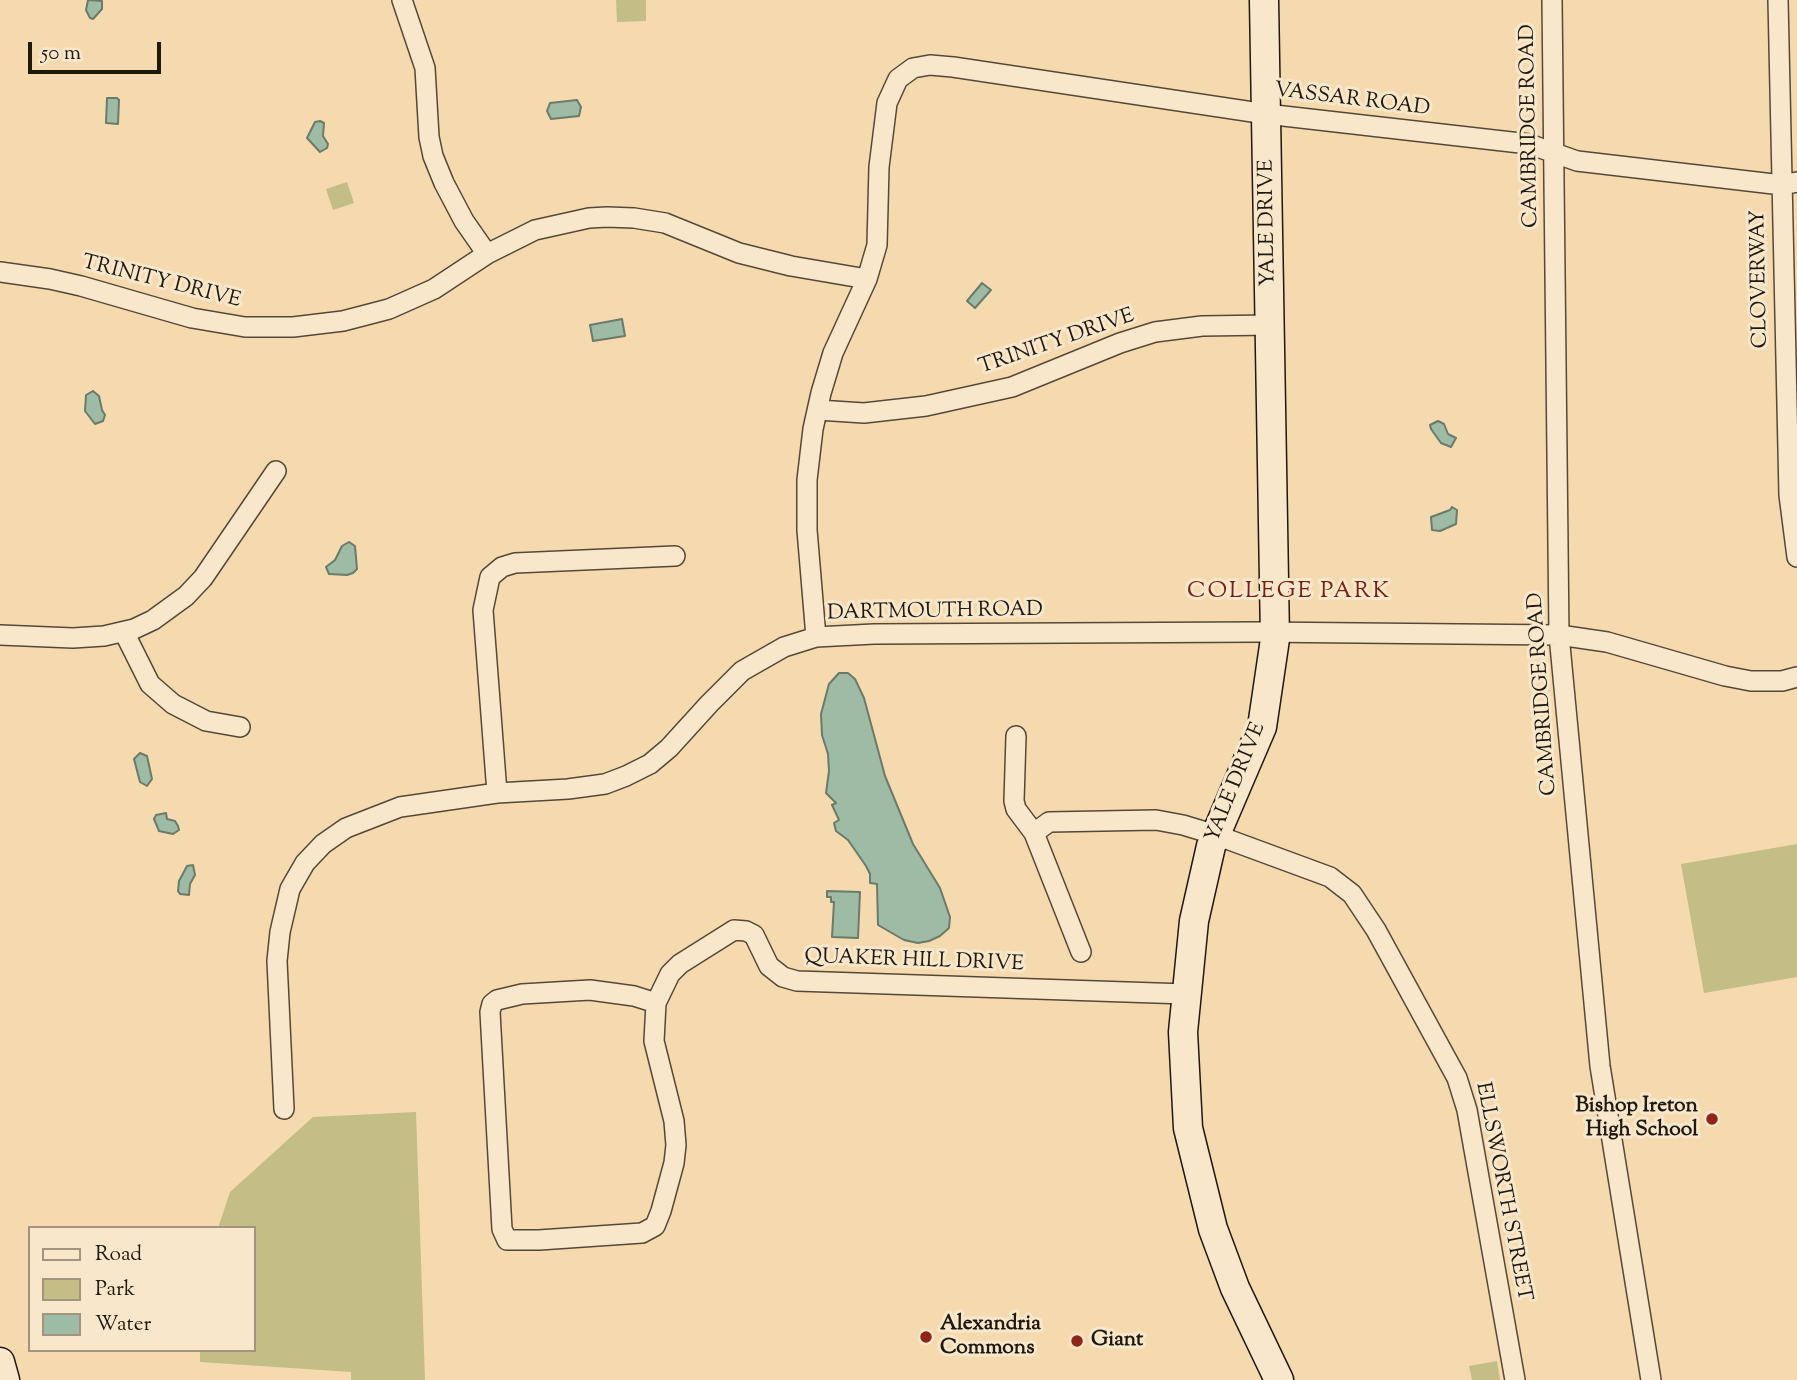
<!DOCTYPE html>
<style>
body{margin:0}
#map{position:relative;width:1797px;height:1380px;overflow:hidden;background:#f6daaf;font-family:"Sorts Mill Goudy",serif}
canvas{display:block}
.legend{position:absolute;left:28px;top:1226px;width:228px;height:126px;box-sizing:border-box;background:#f9e7cb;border:2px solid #a2947f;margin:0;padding:9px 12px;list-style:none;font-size:21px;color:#1f180d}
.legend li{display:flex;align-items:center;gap:14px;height:35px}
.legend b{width:35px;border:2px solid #a2947f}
.scale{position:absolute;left:28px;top:42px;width:133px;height:32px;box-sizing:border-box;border:4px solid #1f180d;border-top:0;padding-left:9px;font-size:21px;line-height:24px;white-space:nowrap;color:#1f180d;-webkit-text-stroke:5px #f9e7cb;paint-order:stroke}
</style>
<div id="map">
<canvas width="1797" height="1380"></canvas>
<ul class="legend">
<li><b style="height:9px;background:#f9e7cb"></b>Road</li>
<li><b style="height:19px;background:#c3bd86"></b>Park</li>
<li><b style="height:19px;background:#9ebba6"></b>Water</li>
</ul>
<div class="scale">50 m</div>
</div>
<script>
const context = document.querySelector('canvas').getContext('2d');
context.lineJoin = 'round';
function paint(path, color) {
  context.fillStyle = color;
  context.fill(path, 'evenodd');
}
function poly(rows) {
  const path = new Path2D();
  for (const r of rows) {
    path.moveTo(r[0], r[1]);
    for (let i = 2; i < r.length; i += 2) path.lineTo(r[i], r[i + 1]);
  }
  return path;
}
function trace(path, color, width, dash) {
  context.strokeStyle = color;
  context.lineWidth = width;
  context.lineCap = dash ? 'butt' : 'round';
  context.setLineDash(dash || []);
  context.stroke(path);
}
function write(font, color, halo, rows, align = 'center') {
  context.font = font + ' "Sorts Mill Goudy",serif';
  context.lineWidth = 6;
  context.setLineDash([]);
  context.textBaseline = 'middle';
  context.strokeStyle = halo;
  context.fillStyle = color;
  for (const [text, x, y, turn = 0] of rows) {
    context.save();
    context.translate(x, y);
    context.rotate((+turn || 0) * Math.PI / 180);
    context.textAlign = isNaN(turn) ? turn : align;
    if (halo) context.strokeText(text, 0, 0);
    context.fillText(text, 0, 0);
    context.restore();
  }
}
const green = poly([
 [616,0,646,0,646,21,617,22],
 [347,182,354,203,333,210,326,189],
 [1797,844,1797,977,1704,993,1681,864],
 [416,1112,425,1380,351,1380,351,1372,200,1362,200,1350,254,1350,254,1228,218,1228,230,1192,313,1117],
 [1497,1361,1500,1380,1472,1380,1469,1366]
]);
const water = poly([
 [88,0,102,1,102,9,93,19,90,18,86,10,88,0],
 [107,98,117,98,119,100,118,124,106,123,107,98],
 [577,100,581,107,579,116,551,119,547,111,550,103,577,100],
 [320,121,324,123,323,136,328,144,327,148,320,152,307,138,315,122,320,121],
 [982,283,991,290,975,308,967,301,982,283],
 [622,319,625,336,593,341,590,325,622,319],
 [93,391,99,396,102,410,105,415,103,421,95,424,85,411,86,395,93,391],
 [1438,421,1444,424,1448,434,1456,438,1451,447,1441,443,1431,429,1430,425,1438,421],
 [1452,507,1457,510,1456,524,1440,531,1432,530,1431,517,1450,510,1452,507],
 [349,542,355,546,357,569,353,573,347,575,329,574,326,567,335,560,342,546,349,542],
 [839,673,848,673,855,679,864,698,885,776,913,844,940,888,950,917,949,928,940,936,929,941,918,943,904,940,878,925,877,884,870,883,870,874,866,866,848,840,836,831,834,823,839,820,832,805,836,803,826,793,829,771,828,754,822,735,821,714,829,684,839,673],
 [140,753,147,756,152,779,147,786,140,782,134,759,140,753],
 [166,813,167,819,175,821,178,826,179,830,173,834,159,831,154,819,156,815,166,813],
 [193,865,195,875,190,884,189,895,180,894,178,891,179,881,187,866,193,865],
 [827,891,860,892,858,938,832,937,834,902,831,902,831,897,827,897,827,891]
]);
const street = poly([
 [402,0,425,68,429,137,433,156,444,183,464,221,487,254],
 [1552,0,1559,635,1600,1066,1651,1380],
 [1778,0,1789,495,1797,557],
 [0,272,50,279,81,286,192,318,245,327,293,327,343,321,389,309,434,289,487,254,535,230,589,218,607,217,634,218,665,223,739,253,791,266,867,279],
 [818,410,864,413,926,406,1012,387,1120,343,1155,332,1202,326,1271,325],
 [124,632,150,684,173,704,206,721,240,727],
 [0,635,73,638,104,636,134,629,153,620,186,596,203,578,276,471],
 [816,637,807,530,807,480,813,429,821,393,833,353,867,279,877,245,879,167,887,103,898,79,913,68,930,65,953,67,1266,114,1529,144,1577,161,1782,185,1797,182],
 [1016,736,1014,801,1016,809,1034,833,1081,952],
 [497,793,483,610,490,577,502,567,515,563,675,556],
 [1034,833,1049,822,1156,820,1183,825,1216,835,1330,877,1352,894,1376,930,1457,1078,1467,1110,1515,1380],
 [590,990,634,996,656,1003,654,1041,674,1121,676,1145,674,1163,661,1211,655,1226,642,1233,539,1240,507,1240,502,1229,490,1012,492,1004,497,1000,522,994,590,990],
 [656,1003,670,974,680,964,734,930,746,931,754,935,769,966,783,977,797,981,1186,994],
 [284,1109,277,961,280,932,290,889,305,863,323,844,346,828,400,807,497,793,568,789,605,784,626,776,650,764,669,748,709,704,742,671,784,647,816,637,874,634,1258,632,1559,635,1607,642,1725,676,1751,681,1782,681,1797,677]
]);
const secondary = poly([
 [1264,0,1275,639,1262,727,1211,846,1194,921,1183,1032,1188,1128,1213,1229,1235,1288,1279,1380],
 [0,1362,5,1380]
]);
const markers = [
 [1712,1119,7,"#8f2418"],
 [926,1337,7,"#8f2418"],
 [1077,1341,7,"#8f2418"]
];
const streetNames = [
 ["VASSAR ROAD",1352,101,7],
 ["CAMBRIDGE ROAD",1531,126,-91],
 ["YALE DRIVE",1269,223,-91],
 ["CLOVERWAY",1761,279,-91],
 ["TRINITY DRIVE",161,283,14],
 ["TRINITY DRIVE",1057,343,-19],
 ["DARTMOUTH ROAD",935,613,-1],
 ["CAMBRIDGE ROAD",1544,694,-94],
 ["YALE DRIVE",1237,783,-68],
 ["QUAKER HILL DRIVE",914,962,2],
 ["ELLSWORTH STREET",1502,1192,79]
];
const poiNames = [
 ["Bishop Ireton",1698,1107,"right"],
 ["High School",1698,1131,"right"],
 ["Alexandria",940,1325],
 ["Commons",940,1349],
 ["Giant",1091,1341]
];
const neighbourhoodNames = [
 ["COLLEGE PARK",1289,593]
];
paint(green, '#c3bd86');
paint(water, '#9ebba6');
trace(water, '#6b7a69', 2);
trace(street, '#554836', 22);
trace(secondary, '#1f180d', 31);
trace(street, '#f9e7cb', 19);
trace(secondary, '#f9e7cb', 28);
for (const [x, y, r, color] of markers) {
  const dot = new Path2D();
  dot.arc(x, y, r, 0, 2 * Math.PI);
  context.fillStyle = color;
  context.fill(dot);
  trace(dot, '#f9e7cb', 2.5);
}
write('21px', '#1f180d', '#f9e7cb', streetNames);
write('bold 21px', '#1f180d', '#f9e7cb', poiNames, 'left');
context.letterSpacing = '2px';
write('23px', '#7a1f14', '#f9e7cb', neighbourhoodNames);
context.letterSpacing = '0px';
</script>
